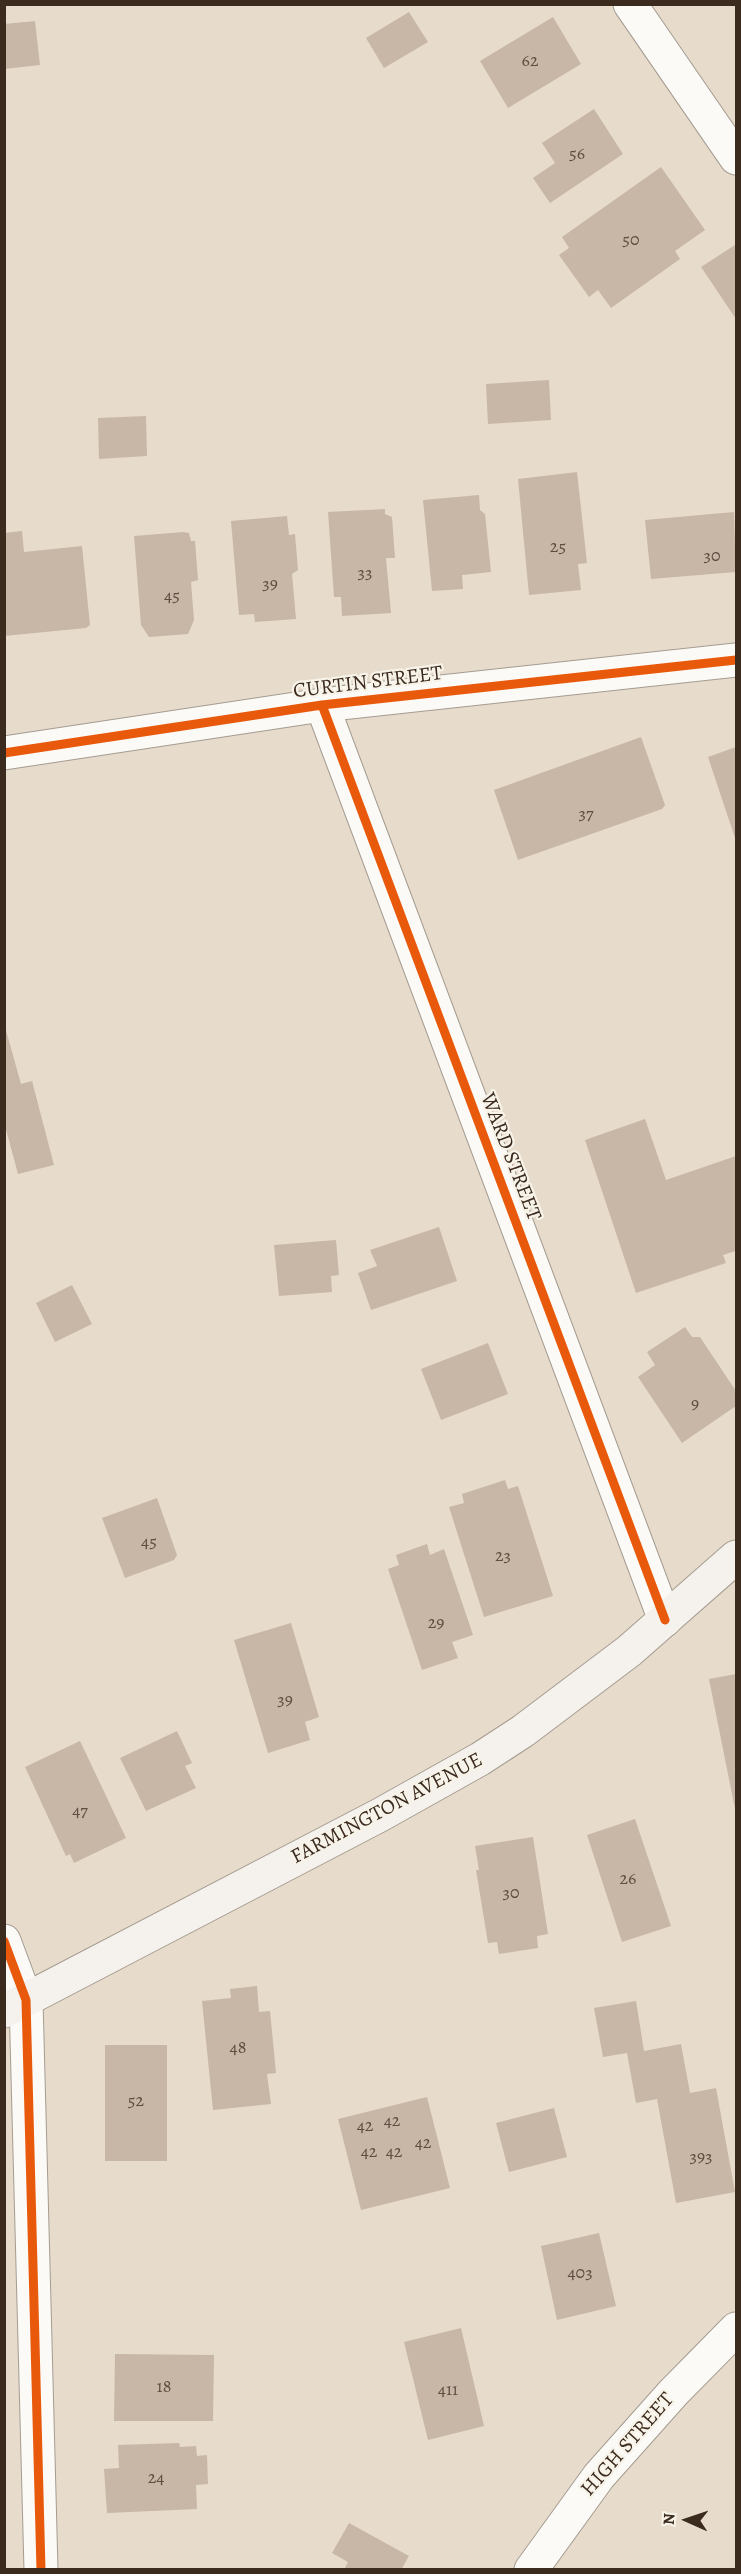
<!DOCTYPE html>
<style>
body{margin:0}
#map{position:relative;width:741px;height:2574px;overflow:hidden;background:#e7dbcb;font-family:Alegreya,serif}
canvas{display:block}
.frame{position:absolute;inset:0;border:6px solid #3b2a1e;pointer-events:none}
.north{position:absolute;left:657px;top:2490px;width:60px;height:60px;-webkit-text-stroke:4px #f7f3e8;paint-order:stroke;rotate:273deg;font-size:16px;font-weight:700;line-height:24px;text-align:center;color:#3b2a1e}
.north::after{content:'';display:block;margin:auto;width:21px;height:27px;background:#3b2a1e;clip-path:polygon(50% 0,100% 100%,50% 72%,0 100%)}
</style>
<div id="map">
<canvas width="741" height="2574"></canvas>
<div class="frame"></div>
<div class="north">N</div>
</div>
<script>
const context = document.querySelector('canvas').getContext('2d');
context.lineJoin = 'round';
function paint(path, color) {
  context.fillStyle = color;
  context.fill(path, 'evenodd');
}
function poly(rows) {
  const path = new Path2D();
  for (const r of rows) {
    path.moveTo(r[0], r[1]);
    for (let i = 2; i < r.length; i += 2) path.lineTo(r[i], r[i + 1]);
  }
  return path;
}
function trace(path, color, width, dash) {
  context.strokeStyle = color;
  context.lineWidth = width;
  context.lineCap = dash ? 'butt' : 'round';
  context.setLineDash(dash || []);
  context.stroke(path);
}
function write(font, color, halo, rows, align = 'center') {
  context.font = font + ' Alegreya,serif';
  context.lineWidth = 4.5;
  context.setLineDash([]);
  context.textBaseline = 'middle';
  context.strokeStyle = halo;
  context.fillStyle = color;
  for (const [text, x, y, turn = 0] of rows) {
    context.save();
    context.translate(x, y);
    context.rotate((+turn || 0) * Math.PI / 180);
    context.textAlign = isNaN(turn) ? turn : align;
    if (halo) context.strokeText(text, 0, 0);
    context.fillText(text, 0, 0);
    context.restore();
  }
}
const building = poly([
 [409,12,428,42,384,68,366,38],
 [553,17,581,64,508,108,480,61],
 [35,21,40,65,4,69,4,24],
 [594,109,623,154,550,203,533,178,555,163,542,143],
 [661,167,705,230,675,251,680,259,611,308,598,290,589,297,559,255,569,248,562,237],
 [735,245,736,248,736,319,701,267],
 [549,380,551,420,488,424,486,384],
 [146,416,147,456,99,459,98,418],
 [577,472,587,563,578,564,581,590,529,595,518,479],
 [479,495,480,510,485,514,491,572,462,575,463,589,432,591,423,500],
 [385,509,385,514,392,517,395,558,386,558,391,613,342,616,341,597,334,597,328,512],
 [734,512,736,572,651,579,645,520],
 [287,516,289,535,295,534,298,570,292,574,296,619,255,622,254,614,239,615,231,521],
 [22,531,24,552,82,546,90,625,86,628,4,636,4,533],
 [183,532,189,533,191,541,195,541,198,580,191,582,194,620,188,634,149,637,141,625,134,536],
 [641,737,665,805,662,809,518,860,494,790],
 [736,747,736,841,708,757],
 [4,1023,21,1084,32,1081,54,1165,18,1174,4,1122],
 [645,1119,666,1180,736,1156,736,1251,723,1255,726,1263,636,1293,585,1140],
 [439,1227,457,1281,371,1310,358,1273,377,1266,370,1250],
 [336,1240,339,1275,331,1276,332,1292,279,1296,274,1245],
 [72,1285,92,1324,55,1342,36,1303],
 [685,1327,692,1337,700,1337,736,1391,736,1406,682,1443,638,1377,655,1365,647,1352],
 [488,1343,508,1394,441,1420,421,1369],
 [505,1480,508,1489,518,1486,553,1596,484,1617,449,1507,464,1503,462,1494],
 [157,1498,177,1555,174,1560,125,1578,102,1518],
 [427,1544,430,1555,444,1549,473,1635,452,1642,458,1658,422,1670,388,1569,399,1565,396,1555],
 [291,1623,319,1717,305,1722,310,1740,268,1753,234,1640],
 [736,1674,736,1809,735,1809,709,1679],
 [177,1731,192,1763,185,1766,196,1788,146,1811,120,1758],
 [80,1741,126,1838,74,1863,70,1854,66,1856,25,1767],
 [635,1819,671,1926,622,1942,587,1835],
 [533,1837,548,1934,537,1936,538,1948,499,1954,497,1942,488,1943,476,1870,479,1870,475,1846],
 [257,1986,259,2012,270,2011,276,2073,267,2074,271,2104,213,2110,202,2001,231,1998,230,1989],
 [636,2001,644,2051,681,2044,690,2093,716,2088,735,2192,676,2203,657,2099,636,2103,627,2053,603,2057,594,2008],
 [105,2045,167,2045,167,2161,105,2161],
 [427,2097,450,2188,361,2210,338,2119],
 [554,2108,567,2157,509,2172,496,2123],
 [599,2233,616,2306,557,2320,541,2246],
 [461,2328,484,2426,428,2440,404,2342],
 [115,2354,214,2355,213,2421,114,2421],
 [179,2443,180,2447,196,2446,197,2456,207,2455,208,2484,196,2485,197,2509,107,2513,104,2469,119,2468,118,2445],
 [349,2523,409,2556,401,2570,344,2570,348,2562,332,2553]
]);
const minor = poly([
 [630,4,736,158],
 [322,705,665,1620],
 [4,753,322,705,736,660],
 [4,1941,26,2000,41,2570],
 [531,2570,599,2476,673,2393,736,2329]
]);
const secondary = poly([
 [4,2011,380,1815,480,1759,523,1731,629,1651,736,1557]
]);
const cycleway = poly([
 [322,705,665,1620],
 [4,753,322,705,736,660],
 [4,1941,26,2000,41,2570]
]);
const numberNames = [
 ["62",530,62],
 ["56",577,155],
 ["50",631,241],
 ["25",558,548],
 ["30",712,557],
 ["33",365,574],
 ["39",270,585],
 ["45",172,597],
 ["37",586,815],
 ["9",695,1405],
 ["45",149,1543],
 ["23",503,1557],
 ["29",436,1624],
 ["39",285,1701],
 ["47",80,1812],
 ["26",628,1880],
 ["30",511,1894],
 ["48",238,2049],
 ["52",136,2102],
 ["42",392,2122],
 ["42",365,2127],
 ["42",423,2144],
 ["42",369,2153],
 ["42",394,2153],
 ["393",701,2158],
 ["403",580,2274],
 ["18",164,2388],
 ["411",448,2391],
 ["24",156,2479]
];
const streetNames = [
 ["CURTIN STREET",368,683,-7],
 ["WARD STREET",510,1157,69],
 ["FARMINGTON AVENUE",387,1809,-28],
 ["HIGH STREET",628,2445,-49]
];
paint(building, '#c8b7a6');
trace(minor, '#a59c91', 35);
trace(secondary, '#a59c91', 35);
trace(minor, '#fbfaf7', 33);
trace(secondary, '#f5f1ec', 33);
trace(cycleway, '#e8590c', 9);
write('18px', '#5e4d40', null, numberNames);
write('21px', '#3b2a1e', '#f7f3e8', streetNames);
</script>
